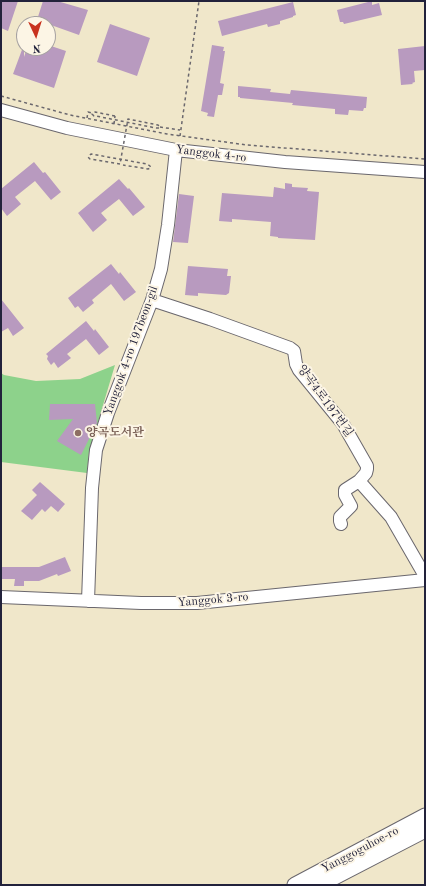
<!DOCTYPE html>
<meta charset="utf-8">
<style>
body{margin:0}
#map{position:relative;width:426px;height:886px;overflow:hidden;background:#f0e7ca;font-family:"Old Standard TT",serif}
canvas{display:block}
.frame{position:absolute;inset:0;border:2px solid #22223b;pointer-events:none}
.north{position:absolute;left:16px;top:16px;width:40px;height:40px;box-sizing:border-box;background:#fcf5e5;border:1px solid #a5a1a1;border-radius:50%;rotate:176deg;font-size:11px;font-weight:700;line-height:16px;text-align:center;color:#22223b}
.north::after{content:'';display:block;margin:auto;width:14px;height:18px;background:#c8321e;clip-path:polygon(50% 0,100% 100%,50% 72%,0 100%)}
</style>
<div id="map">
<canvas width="426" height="886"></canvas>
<div class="frame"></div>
<div class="north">N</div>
</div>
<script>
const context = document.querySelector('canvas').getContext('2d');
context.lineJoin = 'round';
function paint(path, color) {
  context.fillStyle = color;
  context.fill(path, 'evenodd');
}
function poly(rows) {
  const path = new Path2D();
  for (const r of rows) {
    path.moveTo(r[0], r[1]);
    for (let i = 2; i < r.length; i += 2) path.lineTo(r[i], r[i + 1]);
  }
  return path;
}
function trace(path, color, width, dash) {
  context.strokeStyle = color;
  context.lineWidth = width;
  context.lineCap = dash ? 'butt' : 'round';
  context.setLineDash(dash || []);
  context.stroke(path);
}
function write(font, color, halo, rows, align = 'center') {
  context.font = font + ' "Old Standard TT","Noto Serif KR",serif';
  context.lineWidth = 4;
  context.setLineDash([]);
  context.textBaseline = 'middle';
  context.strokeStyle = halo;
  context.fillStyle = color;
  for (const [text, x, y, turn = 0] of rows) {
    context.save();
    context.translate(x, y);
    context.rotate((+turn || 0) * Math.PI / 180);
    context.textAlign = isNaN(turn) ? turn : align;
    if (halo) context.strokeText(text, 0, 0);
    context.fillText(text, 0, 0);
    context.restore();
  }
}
const green = poly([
 [115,365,89,452,87,473,1,462,1,373,4,375,36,381,80,379]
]);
const building = poly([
 [1,1,18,1,8,31,1,28],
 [43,1,57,1,88,10,79,35,37,20],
 [372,1,372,5,379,3,382,15,344,24,343,22,340,22,337,10],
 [293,2,296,15,293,16,293,17,280,21,280,24,268,27,267,24,222,36,218,21],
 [110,24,150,38,137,76,97,62],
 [48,45,66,51,54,88,13,74,23,47,24,47,24,57,27,48,48,48],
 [212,45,224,47,223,51,225,51,220,83,224,84,222,95,218,95,214,117,207,116,208,113,201,111],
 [425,46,425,70,414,71,415,82,412,83,413,84,401,85,398,49],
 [238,86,271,89,270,92,290,94,291,90,367,97,366,108,364,108,363,111,349,110,348,115,335,114,335,109,292,105,293,103,240,98,240,97,238,97],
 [34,162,43,173,45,172,61,192,51,200,35,181,15,197,21,204,7,216,1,208,1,189],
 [119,179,128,189,129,188,145,207,133,216,119,199,101,213,107,220,93,232,78,213],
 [285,183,292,184,292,187,308,188,307,191,319,192,315,240,278,238,278,237,270,236,271,222,232,219,232,222,219,221,222,193,273,197,274,187,285,189],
 [179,194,194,196,188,243,173,242],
 [111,264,119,274,120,272,136,292,124,301,111,284,92,300,94,303,83,312,78,306,75,308,68,298],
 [188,266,228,269,227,276,231,276,229,293,226,295,198,293,198,296,185,295],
 [1,299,24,328,13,336,8,328,1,332],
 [86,321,94,331,95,329,109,347,99,355,86,339,67,354,71,358,58,368,54,362,51,365,47,359,48,356,46,354],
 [50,404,95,404,97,423,81,455,57,441,73,419,49,420],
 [40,482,65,504,58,512,51,506,45,512,42,509,32,520,21,511,37,495,32,490],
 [65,557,71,571,58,576,57,574,39,581,24,581,24,586,14,586,15,579,1,579,2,567,39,567]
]);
const path = poly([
 [1,96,70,115,167,134,247,145,425,159],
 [87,118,88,112,92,113],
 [114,124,115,116],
 [160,127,180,130],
 [180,136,199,1],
 [120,164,90,159,88,157,91,154,147,164,150,166,151,168,148,169,123,165]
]);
const minor = poly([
 [1,110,67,128,176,150,285,162,425,172],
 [152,300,210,319,290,348,294,351,296,364,299,370,343,424,367,466,367,469,366,473,359,481,391,517,425,576],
 [341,524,340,521,340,517,351,506,345,495,345,490,359,481],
 [1,597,141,603,197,603,425,580],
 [88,601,92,488,96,450,108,413,152,300,161,269,168,225,176,150]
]);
const major = poly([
 [295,885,425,816],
 [319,885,425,830]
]);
const pathBridge = poly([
 [115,116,95,112,92,114,94,116,96,116,156,128,159,128,160,127,158,125,128,119,120,164]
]);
const markers = [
 [78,433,4,"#8d6e63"]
];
const streetNames = [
 ["Yanggok 4-ro",211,154,7],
 ["Yanggok 4-ro 197beon-gil",131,351,-70],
 ["양곡4로197번길",325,401,54],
 ["Yanggok 3-ro",213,600,-5],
 ["Yanggoguhoe-ro",360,850,-28]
];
const educationNames = [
 ["양곡도서관",86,433]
];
paint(green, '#8dd28b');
paint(building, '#b89abf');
trace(minor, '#6a676d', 14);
trace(major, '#6a676d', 17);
trace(path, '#6a676d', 1.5, [3, 3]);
trace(minor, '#fff', 12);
trace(major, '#fff', 15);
trace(pathBridge, '#6a676d', 1.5, [3, 3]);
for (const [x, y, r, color] of markers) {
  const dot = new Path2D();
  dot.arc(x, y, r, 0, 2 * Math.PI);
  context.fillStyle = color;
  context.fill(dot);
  trace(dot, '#fcf5e5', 1.5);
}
write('12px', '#22223b', '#fcf5e5', streetNames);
write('bold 12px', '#785e54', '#fcf5e5', educationNames, 'left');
</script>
